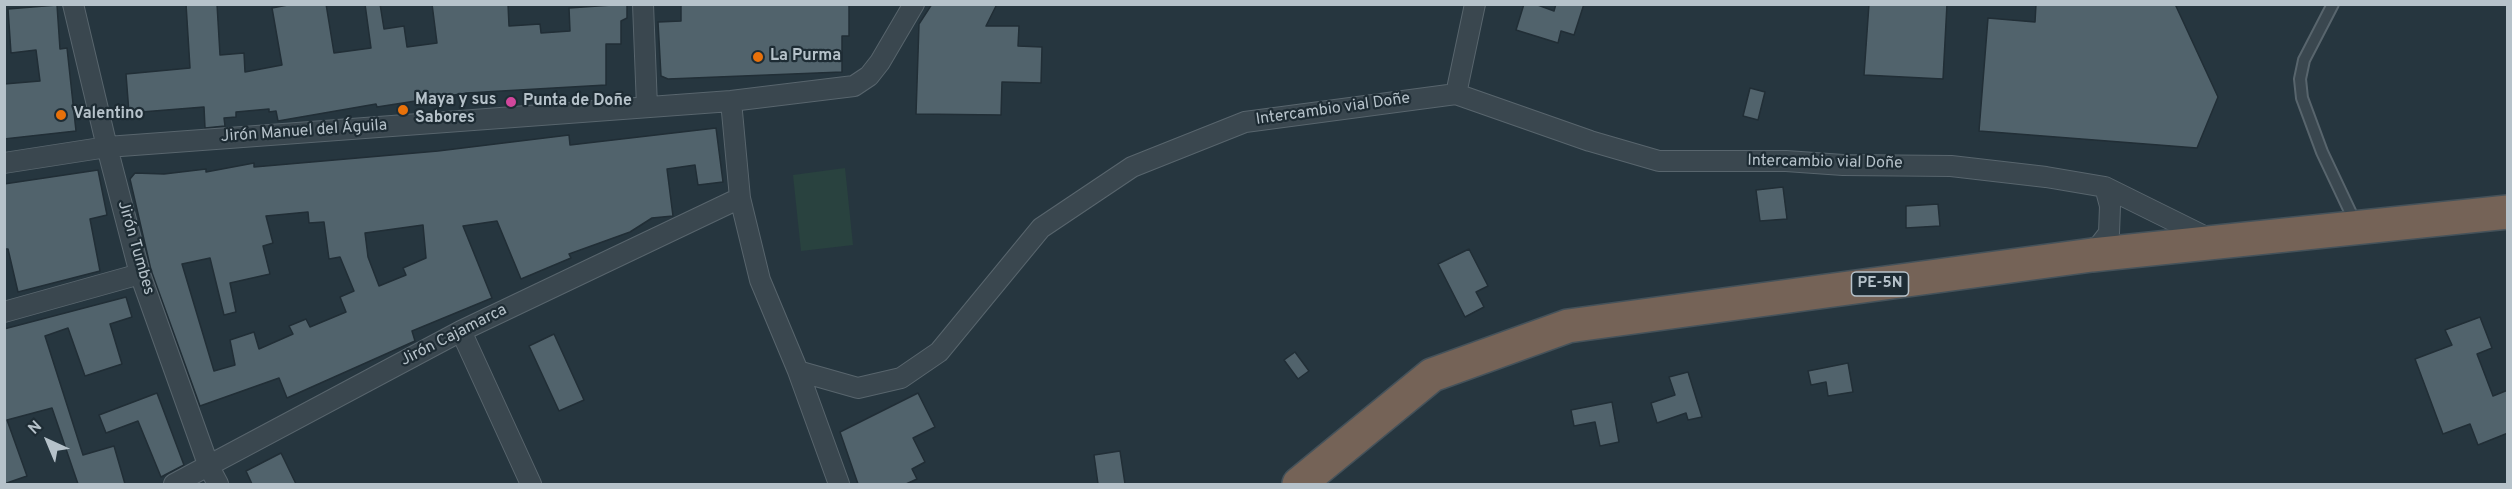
<!DOCTYPE html>
<meta charset="utf-8">
<style>
body{margin:0}
#map{position:relative;width:2512px;height:489px;overflow:hidden;background:#26363f;font-family:Overpass,sans-serif}
canvas{display:block}
.frame{position:absolute;inset:0;border:6px solid #b6c2ca;pointer-events:none}
.north{position:absolute;left:18px;top:411px;width:60px;height:60px;-webkit-text-stroke:4px #1e2c34;paint-order:stroke;rotate:316deg;font-size:16px;font-weight:700;line-height:24px;text-align:center;color:#b6c2ca}
.north::after{content:'';display:block;margin:auto;width:21px;height:27px;background:#b6c2ca;clip-path:polygon(50% 0,100% 100%,50% 72%,0 100%)}
</style>
<div id="map">
<canvas width="2512" height="489"></canvas>
<div class="frame"></div>
<div class="north">N</div>
</div>
<script>
const context = document.querySelector('canvas').getContext('2d');
context.lineJoin = 'round';
function paint(path, color) {
  context.fillStyle = color;
  context.fill(path, 'evenodd');
}
function poly(rows) {
  const path = new Path2D();
  for (const r of rows) {
    path.moveTo(r[0], r[1]);
    for (let i = 2; i < r.length; i += 2) path.lineTo(r[i], r[i + 1]);
  }
  return path;
}
function trace(path, color, width, dash) {
  context.strokeStyle = color;
  context.lineWidth = width;
  context.lineCap = dash ? 'butt' : 'round';
  context.setLineDash(dash || []);
  context.stroke(path);
}
function write(font, color, halo, rows, align = 'center') {
  context.font = font + ' Overpass,sans-serif';
  context.lineWidth = 4.5;
  context.setLineDash([]);
  context.textBaseline = 'middle';
  context.strokeStyle = halo;
  context.fillStyle = color;
  for (const [text, x, y, turn = 0] of rows) {
    context.save();
    context.translate(x, y);
    context.rotate((+turn || 0) * Math.PI / 180);
    context.textAlign = isNaN(turn) ? turn : align;
    if (halo) context.strokeText(text, 0, 0);
    context.fillText(text, 0, 0);
    context.restore();
  }
}
const green = poly([
 [845,168,853,245,801,251,793,175]
]);
const building = poly([
 [186,4,217,4,220,55,244,53,245,72,282,65,272,8,293,4,326,4,334,53,371,48,365,4,380,4,384,29,404,26,407,47,437,43,432,4,508,4,509,26,540,24,541,33,570,31,569,8,627,4,627,18,621,21,621,44,606,44,606,85,467,93,377,107,376,104,278,121,276,111,269,112,269,109,236,112,236,117,224,118,225,126,205,128,204,107,129,113,126,74,190,68,186,4],
 [681,4,849,4,849,36,842,36,842,72,668,79,661,76,658,22,681,21,681,4],
 [932,4,997,4,986,26,1019,26,1018,46,1042,47,1041,83,1002,82,1001,115,916,114,919,24,932,4],
 [1524,4,1535,4,1554,11,1556,4,1584,4,1574,35,1561,31,1558,43,1516,30,1524,4],
 [1869,4,1947,4,1943,79,1864,75,1869,4],
 [2036,4,2175,4,2218,97,2197,148,1979,131,1988,18,2035,22,2036,4],
 [57,5,60,49,67,48,76,131,4,139,4,84,40,81,36,50,11,53,8,9,57,5],
 [1750,88,1765,92,1758,120,1743,116,1750,88],
 [716,128,723,182,698,185,695,165,667,169,673,216,652,218,630,232,569,254,571,258,521,279,497,221,463,226,492,298,412,331,415,341,287,398,279,378,200,406,151,270,130,179,135,173,164,174,206,169,206,172,254,163,254,167,438,151,569,135,570,145,716,128],
 [308,212,309,223,324,222,329,259,340,257,354,291,340,297,346,312,310,327,306,319,289,326,293,334,259,349,254,332,230,340,235,365,214,371,182,264,210,258,224,315,236,312,230,283,270,274,263,246,273,243,266,216,308,212],
 [423,225,426,258,403,268,406,275,379,286,368,257,365,233,423,225],
 [98,170,107,215,90,219,100,271,18,292,8,249,4,249,4,184,98,170],
 [1783,187,1787,219,1760,221,1756,190,1783,187],
 [1938,204,1940,226,1906,228,1906,206,1938,204],
 [1469,249,1488,286,1476,292,1484,307,1465,317,1438,264,1469,249],
 [126,297,132,317,110,324,122,364,85,376,68,328,45,336,83,455,114,446,125,484,78,484,52,408,7,420,27,476,4,484,4,329,126,297],
 [2480,317,2492,348,2477,354,2493,396,2508,390,2508,433,2478,445,2470,424,2443,434,2415,359,2452,345,2445,330,2480,317],
 [554,334,584,400,559,411,529,346,554,334],
 [1295,352,1309,371,1298,379,1284,360,1295,352],
 [1848,363,1853,392,1828,396,1826,382,1811,385,1808,371,1848,363],
 [1688,372,1702,417,1688,420,1686,413,1657,423,1651,403,1675,395,1669,377,1688,372],
 [157,393,184,465,161,477,138,421,106,433,99,415,157,393],
 [918,393,935,427,913,438,925,462,912,469,917,479,906,484,858,484,840,432,918,393],
 [1612,402,1619,442,1600,446,1595,422,1574,426,1571,410,1612,402],
 [1120,451,1125,484,1098,484,1094,455,1120,451],
 [281,453,296,484,252,484,246,471,281,453]
]);
const lane = poly([
 [2333,4,2304,60,2300,79,2302,98,2322,152,2355,222]
]);
const street = poly([
 [73,4,107,147,140,274,209,467,218,484],
 [643,4,647,107],
 [1456,94,1475,4],
 [731,101,740,198,760,280,798,371,839,484],
 [4,163,107,147,731,101,854,86,869,76,880,62,914,4],
 [2092,255,2109,233,2110,206,2105,187],
 [4,312,140,274],
 [461,331,531,484],
 [798,371,858,388,901,378,939,352,1041,228,1132,167,1245,122,1456,94,1590,141,1659,161,1786,161,1843,165,1951,166,2046,177,2105,187,2210,239],
 [174,484,461,331,740,198]
]);
const highway = poly([
 [1299,484,1432,375,1568,326,2092,255,2508,212]
]);
const markers = [
 [758,57,6,"#e8710a"],
 [511,102,6,"#d1479c"],
 [403,110,6,"#e8710a"],
 [61,115,6,"#e8710a"]
];
const shields = [
 [1880,284,57]
];
const shieldNames = [
 ["PE-5N",1880,284]
];
const poiNames = [
 ["La Purma",770,57],
 ["Maya y sus",415,101],
 ["Sabores",415,119],
 ["Punta de Doñe",523,102],
 ["Valentino",73,115]
];
const streetNames = [
 ["Intercambio vial Doñe",1333,110,-8],
 ["Jirón Manuel del Águila",304,132,-4],
 ["Intercambio vial Doñe",1825,163,1],
 ["Jirón Tumbes",135,248,74],
 ["Jirón Cajamarca",454,336,-27]
];
paint(green, '#29423f');
paint(building, '#51636c');
trace(building, '#212e36', 1.5);
trace(lane, '#58656d', 14);
trace(street, '#58656d', 22);
trace(highway, '#45525a', 36);
trace(lane, '#3a474f', 10);
trace(street, '#3a474f', 20);
trace(highway, '#756357', 33);
for (const [x, y, r, color] of markers) {
  const dot = new Path2D();
  dot.arc(x, y, r, 0, 2 * Math.PI);
  context.fillStyle = color;
  context.fill(dot);
  trace(dot, '#1e2c34', 2);
}
for (const [x, y, w] of shields) {
  const box = new Path2D();
  box.roundRect(x - w / 2, y - 12, w, 24, 4.5);
  context.fillStyle = '#1e2c34';
  context.fill(box);
  trace(box, '#b6c2ca', 1.5);
}
write('bold 15px', '#b6c2ca', null, shieldNames);
write('bold 16px', '#b6c2ca', '#1e2c34', poiNames, 'left');
write('16px', '#b6c2ca', '#1e2c34', streetNames);
</script>
